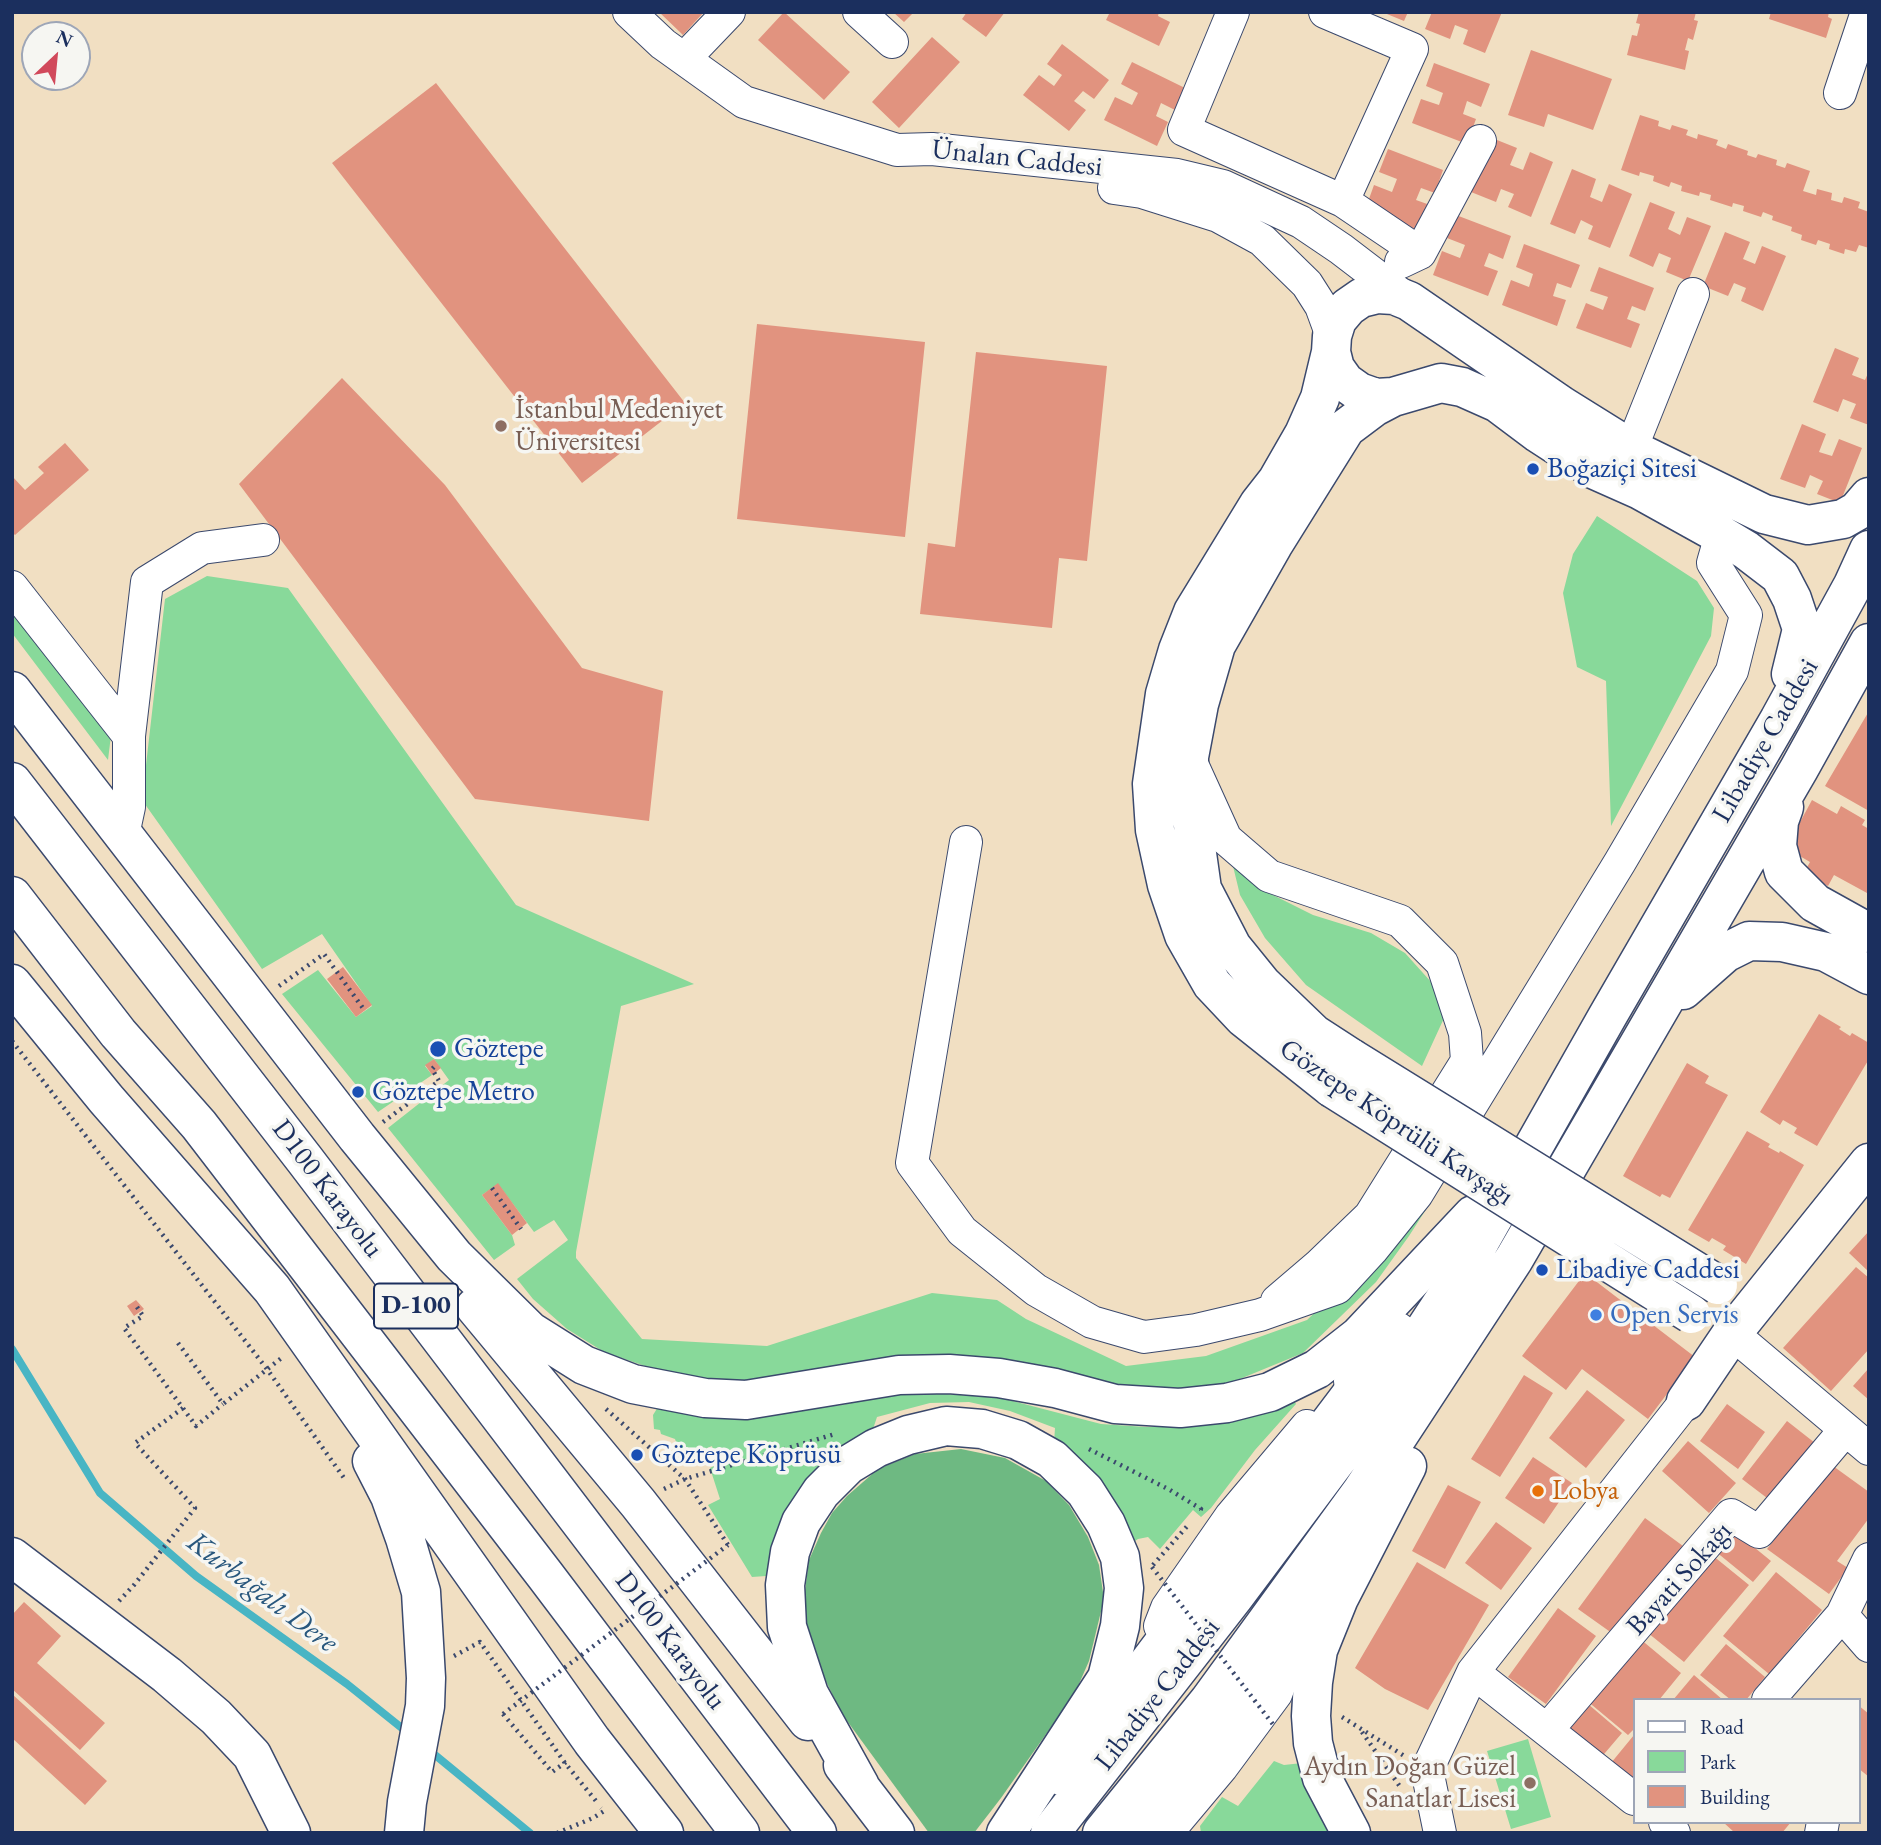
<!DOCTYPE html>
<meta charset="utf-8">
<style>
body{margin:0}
#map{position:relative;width:1881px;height:1845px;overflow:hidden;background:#f1dfc2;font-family:"EB Garamond",serif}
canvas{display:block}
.frame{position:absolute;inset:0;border:14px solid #1b2f5e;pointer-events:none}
.legend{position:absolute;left:1633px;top:1698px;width:228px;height:126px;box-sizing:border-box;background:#f6f6f2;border:2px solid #9ea6b7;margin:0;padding:9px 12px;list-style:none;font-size:21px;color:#1b2f5e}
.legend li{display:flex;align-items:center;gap:14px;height:35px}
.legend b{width:35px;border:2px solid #9ea6b7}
.north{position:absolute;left:21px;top:21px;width:70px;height:70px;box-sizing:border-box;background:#f6f6f2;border:2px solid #9ea6b7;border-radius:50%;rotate:26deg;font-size:19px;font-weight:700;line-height:28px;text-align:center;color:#1b2f5e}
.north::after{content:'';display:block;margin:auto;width:24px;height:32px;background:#d1495b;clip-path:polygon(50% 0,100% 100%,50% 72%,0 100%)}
</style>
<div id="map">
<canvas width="1881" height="1845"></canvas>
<div class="frame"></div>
<ul class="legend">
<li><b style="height:9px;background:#fff"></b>Road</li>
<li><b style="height:19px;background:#88d99a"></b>Park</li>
<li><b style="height:19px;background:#e1937f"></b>Building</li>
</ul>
<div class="north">N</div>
</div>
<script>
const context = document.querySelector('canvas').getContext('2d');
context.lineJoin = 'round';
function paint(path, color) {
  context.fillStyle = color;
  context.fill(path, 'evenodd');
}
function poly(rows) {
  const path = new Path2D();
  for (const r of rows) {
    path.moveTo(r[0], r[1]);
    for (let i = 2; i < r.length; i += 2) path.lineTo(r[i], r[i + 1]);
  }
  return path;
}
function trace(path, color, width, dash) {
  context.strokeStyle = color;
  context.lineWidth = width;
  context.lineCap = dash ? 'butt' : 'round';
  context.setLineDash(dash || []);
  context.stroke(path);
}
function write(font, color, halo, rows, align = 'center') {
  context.font = font + ' "EB Garamond",serif';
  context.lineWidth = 7;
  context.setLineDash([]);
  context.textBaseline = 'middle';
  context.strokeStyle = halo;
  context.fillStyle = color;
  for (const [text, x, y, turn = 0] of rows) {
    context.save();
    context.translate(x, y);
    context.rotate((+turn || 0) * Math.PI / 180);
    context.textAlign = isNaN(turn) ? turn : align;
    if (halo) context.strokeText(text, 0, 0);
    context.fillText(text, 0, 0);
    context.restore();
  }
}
const green = poly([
 [1597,516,1697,581,1714,608,1711,636,1611,826,1606,681,1577,667,1563,593,1573,554],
 [207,576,288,588,516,905,694,984,621,1006,576,1252,576,1258,642,1339,767,1346,932,1293,997,1300,1026,1319,1126,1366,1206,1356,1307,1320,1371,1259,1431,1181,1441,1186,1409,1236,1376,1282,1303,1353,1235,1381,1174,1393,919,1357,727,1383,648,1367,604,1352,567,1329,533,1299,517,1279,568,1240,554,1220,534,1232,498,1184,482,1195,512,1235,515,1245,494,1260,388,1128,449,1080,434,1059,425,1066,432,1075,378,1112,282,994,318,970,356,1017,372,1006,322,934,262,969,142,800,165,599],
 [12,597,113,719,108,760,12,633],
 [1232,862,1263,890,1313,915,1371,933,1405,953,1432,983,1445,1016,1422,1066,1306,985,1265,938,1240,895],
 [905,1391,1001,1398,1101,1424,1146,1427,1186,1427,1293,1399,1296,1404,1255,1450,1211,1508,1201,1517,1193,1510,1160,1549,1148,1537,1138,1539,1129,1545,1054,1443,1055,1428,1010,1411,969,1402,930,1403,877,1417,872,1432,774,1541,766,1576,752,1577,708,1505,720,1499,710,1468,716,1465,712,1446,682,1459,675,1439,661,1434,660,1430,654,1429,653,1415,658,1407,743,1416,842,1405],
 [1528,1739,1551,1817,1511,1829,1487,1751],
 [1274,1761,1284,1765,1302,1763,1335,1833,1201,1833,1200,1826,1222,1797,1238,1806]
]);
const forest = poly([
 [961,1449,1005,1458,1046,1481,1069,1505,1088,1537,1099,1565,1104,1599,1089,1661,1075,1693,1001,1798,974,1833,929,1833,842,1714,818,1665,802,1614,809,1560,821,1533,832,1513,847,1496,878,1469,915,1454]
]);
const stream = poly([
 [12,1349,100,1493,196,1576,347,1684,408,1733],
 [429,1750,530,1833]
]);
const building = poly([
 [659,12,704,12,683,35],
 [784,12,850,72,824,100,758,40],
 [893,12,914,12,904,22],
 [967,12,1005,12,986,37,962,19],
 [1110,12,1159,12,1158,16,1170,22,1159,46,1106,20],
 [1382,12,1408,12,1404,21],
 [1432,12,1502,12,1485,53,1463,44,1468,30,1455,25,1450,39,1425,29],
 [1639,12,1696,12,1694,20,1698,21,1693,40,1688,38,1685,50,1689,51,1685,70,1627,55,1632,35,1637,36,1640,24,1636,23],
 [1771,12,1829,12,1828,17,1832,19,1826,38,1769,19],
 [932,37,960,62,899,128,872,102],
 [1062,44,1109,80,1094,99,1083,91,1074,101,1086,110,1069,131,1023,95,1039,75,1054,86,1062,75,1047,64],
 [1531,50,1612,79,1593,130,1548,114,1544,127,1508,115],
 [1132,62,1185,88,1175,110,1161,103,1156,116,1168,122,1157,146,1104,120,1115,97,1132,105,1138,93,1121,84],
 [1434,63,1490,84,1481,107,1467,101,1463,114,1476,119,1467,144,1412,123,1421,99,1439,105,1443,93,1426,86],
 [436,83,685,403,582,483,332,163],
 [1640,115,1659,121,1658,126,1670,130,1672,125,1688,130,1686,135,1697,139,1698,134,1718,140,1716,145,1726,149,1728,144,1748,151,1747,155,1756,158,1758,154,1777,160,1776,165,1785,168,1787,163,1810,171,1803,191,1816,195,1817,189,1832,193,1831,200,1842,203,1844,197,1860,202,1858,208,1869,212,1869,248,1859,245,1856,252,1845,249,1844,254,1829,249,1830,244,1818,240,1816,245,1801,240,1802,235,1791,231,1792,227,1772,220,1773,216,1763,212,1761,217,1743,211,1744,206,1733,203,1732,207,1710,200,1711,195,1700,192,1699,196,1681,191,1682,186,1671,182,1669,187,1653,181,1654,176,1640,172,1639,176,1621,170],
 [1492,138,1517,148,1510,165,1523,170,1530,152,1553,162,1531,217,1508,207,1514,194,1501,189,1496,202,1471,192],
 [1388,149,1443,170,1435,193,1421,188,1416,200,1430,205,1420,231,1365,210,1374,185,1392,192,1397,179,1379,172],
 [1572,169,1596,179,1590,197,1602,202,1609,184,1632,194,1610,248,1588,239,1593,226,1581,220,1575,234,1550,224],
 [1650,202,1675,212,1668,229,1680,235,1687,217,1711,226,1688,281,1666,272,1671,258,1659,253,1653,267,1629,256],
 [1456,215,1511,236,1503,259,1489,253,1484,266,1498,271,1488,296,1433,275,1442,251,1460,258,1465,245,1447,238],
 [1725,232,1750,242,1743,259,1755,264,1762,246,1786,256,1763,311,1741,301,1746,288,1734,283,1728,296,1703,286],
 [1524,244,1580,265,1571,288,1557,283,1553,296,1566,300,1557,326,1502,305,1511,280,1529,287,1533,274,1516,267],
 [1599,267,1654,288,1645,311,1632,306,1627,319,1640,324,1631,348,1576,328,1586,303,1603,310,1608,297,1590,291],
 [757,324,925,342,905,537,737,519],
 [1835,348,1859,358,1852,375,1865,380,1869,371,1869,425,1850,418,1856,404,1843,399,1838,412,1813,402],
 [976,352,1107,366,1087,561,1059,558,1052,628,920,614,928,543,955,547],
 [342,378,445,485,582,668,663,691,649,821,475,799,239,484],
 [1802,424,1826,434,1819,452,1832,456,1839,439,1862,448,1840,503,1817,494,1823,481,1810,475,1805,488,1780,479],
 [65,443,89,470,15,535,12,532,12,476,25,490,44,473,38,467],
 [1869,711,1869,811,1825,786],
 [1812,800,1837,814,1841,806,1865,820,1862,825,1869,829,1867,893,1834,875,1828,886,1804,873,1810,862,1786,848],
 [343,967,372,1005,356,1017,327,979],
 [1819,1014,1841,1027,1839,1029,1850,1036,1852,1033,1869,1043,1869,1059,1817,1146,1794,1133,1797,1128,1783,1120,1780,1125,1760,1112],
 [434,1059,441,1068,432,1075,425,1065],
 [1687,1063,1709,1076,1705,1083,1728,1095,1670,1198,1662,1194,1660,1197,1623,1176],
 [1747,1131,1770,1144,1768,1147,1779,1153,1780,1151,1804,1165,1746,1264,1723,1250,1726,1246,1712,1238,1709,1242,1688,1230],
 [498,1183,527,1223,512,1235,482,1195],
 [1869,1231,1869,1272,1849,1253],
 [1856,1267,1869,1278,1869,1349,1831,1391,1783,1348],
 [1585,1273,1695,1357,1648,1419,1582,1369,1566,1390,1522,1356],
 [136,1300,144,1309,134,1316,127,1306],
 [1869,1368,1869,1400,1853,1386],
 [1524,1375,1553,1393,1500,1477,1471,1459],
 [1587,1390,1625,1420,1586,1468,1549,1438],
 [1727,1404,1765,1432,1738,1469,1700,1441],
 [1787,1421,1815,1443,1771,1501,1742,1479],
 [1688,1441,1736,1483,1709,1513,1662,1471],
 [1533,1457,1572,1483,1544,1524,1505,1498],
 [1833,1466,1869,1492,1869,1518,1837,1561,1848,1568,1829,1594,1767,1549],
 [1448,1485,1481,1502,1445,1569,1412,1551],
 [1645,1518,1683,1546,1616,1636,1578,1609],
 [1496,1522,1532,1548,1501,1590,1465,1563],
 [1733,1530,1771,1561,1753,1582,1715,1551],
 [1712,1555,1749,1585,1684,1662,1648,1633],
 [1417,1562,1489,1605,1428,1710,1385,1689,1355,1668],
 [1776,1572,1822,1610,1769,1674,1723,1636],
 [24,1602,61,1636,37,1663,105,1723,80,1750,12,1689,12,1615],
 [1558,1608,1596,1636,1546,1704,1508,1677],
 [1639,1638,1681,1673,1659,1700,1634,1700,1634,1729,1628,1735,1586,1700],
 [1726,1644,1765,1677,1746,1700,1731,1700,1700,1675],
 [1694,1675,1723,1700,1673,1700],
 [12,1694,107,1781,85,1805,12,1738],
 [1588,1704,1622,1733,1599,1760,1565,1731],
 [1858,1705,1869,1714,1869,1777,1858,1768],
 [1634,1735,1634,1782,1611,1763],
 [1723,1822,1791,1822,1782,1833,1735,1833]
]);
const path = poly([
 [279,986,324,954,365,1011],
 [12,1041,267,1369,344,1478],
 [383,1122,439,1081,432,1069,434,1067],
 [492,1188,521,1229],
 [137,1307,143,1316,124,1328,196,1426,223,1404],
 [178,1343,223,1404,284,1356],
 [606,1409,685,1479,728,1545],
 [1089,1449,1170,1490,1201,1509,1199,1512],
 [664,1489,685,1479,835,1434],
 [1153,1565,1189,1524],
 [119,1601,134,1585,195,1508,135,1443,183,1408],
 [454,1656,480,1642,565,1763,596,1801],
 [503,1714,552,1772,566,1762],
 [1342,1717,1406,1757],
 [1362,1732,1401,1788],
 [557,1833,593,1818,604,1811,601,1808]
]);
const minor = poly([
 [629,12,663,44,744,102,897,150,932,149,1177,175,1223,186,1301,222,1341,249,1409,301],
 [859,12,892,42],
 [1233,12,1184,130,1343,201,1420,253],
 [1325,12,1412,49,1343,201],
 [684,59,729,12],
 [1840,93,1867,12],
 [1114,188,1142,192,1218,216,1262,240,1307,284,1321,306,1332,336],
 [1401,262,1420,253,1480,141],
 [1631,449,1693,294],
 [12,587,129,736],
 [1191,762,1226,839,1269,876,1400,921,1442,963,1465,1033,1467,1061,1370,1216,1318,1266,1277,1301],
 [123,835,129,807,129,736,147,582,202,548,263,540],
 [966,842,912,1163,962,1231,1036,1290,1092,1322,1144,1337,1196,1330,1260,1315,1337,1288,1372,1250,1417,1194,1620,862,1732,671,1746,615,1713,563,1721,535],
 [1747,1346,1869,1449],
 [1350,1381,1399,1329],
 [1842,1615,1869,1646],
 [1160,1626,1167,1608,1231,1516,1307,1426],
 [1473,1672,1634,1799],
 [1768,1700,1842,1615,1869,1559],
 [1547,1730,1731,1515,1759,1532,1845,1430],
 [1665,1822,1674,1833],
 [1162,1833,1175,1823,1222,1767,1276,1694,1296,1641],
 [1440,1833,1427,1770,1473,1672,1686,1401],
 [1821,1833,1823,1822]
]);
const major = poly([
 [1331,352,1320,398,1304,434,1277,481,1259,504,1193,612,1178,650,1165,694,1152,784,1155,830,1167,885,1184,935,1212,984,1244,1018,1332,1088],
 [1791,674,1802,629,1792,599,1780,576,1746,550,1721,535,1640,490,1595,470,1538,433,1498,403,1462,387,1441,383,1393,397,1376,398,1359,392,1345,382,1335,368,1331,352,1332,336,1337,320,1348,307,1361,298,1377,294,1394,295,1409,301,1562,406,1631,449,1764,514,1808,525,1843,519,1857,511,1869,497],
 [1784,807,1779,821,1777,846,1784,872,1815,903,1869,933],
 [1683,990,1725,953,1749,941,1782,942,1826,952,1869,975],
 [1351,1058,1314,1034,1262,984,1232,947,1202,889,1189,797,1189,757,1199,704,1216,645,1273,545,1346,428,1374,407,1393,397],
 [1686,1401,1730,1336,1869,1163],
 [12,1557,167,1675,216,1717,252,1755,291,1833],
 [1061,1776,1141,1673,1372,1367],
 [1050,1833,1234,1597,1356,1434,1462,1273,1607,1017,1779,720,1853,585,1869,550],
 [1102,1833,1209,1701,1362,1491,1514,1259,1799,769,1869,643],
 [1143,1833,1306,1615,1342,1562]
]);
const highway = poly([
 [12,691,357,1137,454,1256,530,1331,584,1365,633,1384,705,1398,746,1400,899,1375,949,1374,999,1378,1055,1388,1115,1404,1180,1408,1227,1403,1270,1392,1317,1369,1359,1336,1473,1215],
 [12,782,305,1160,817,1833],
 [12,896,118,1033,199,1125,545,1575,740,1833],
 [12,984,106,1099,272,1289,592,1741,664,1833],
 [475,1307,638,1503,808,1721],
 [372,1461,390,1496,405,1538,421,1592,426,1678,425,1706,407,1802,404,1833],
 [843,1765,895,1833],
 [860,1786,809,1694,787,1627,785,1585,790,1552,801,1522,821,1492,848,1465,876,1448,908,1435,946,1426,982,1429,1018,1440,1052,1459,1085,1491,1106,1524,1120,1557,1124,1588,1120,1626,1107,1678,1006,1833],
 [1351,1833,1322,1778,1313,1743,1311,1716,1313,1682,1318,1650,1339,1598,1407,1466]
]);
const pathBridge = poly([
 [1152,1567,1275,1727],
 [503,1714,728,1545]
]);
const majorBridge = poly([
 [1351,1058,1718,1285],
 [1332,1088,1691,1314]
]);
const markers = [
 [501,426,7,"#8d6e63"],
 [1533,469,7,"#1a4fb4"],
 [438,1049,9,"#1a4fb4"],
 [358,1092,7,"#1a4fb4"],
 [1542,1270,7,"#1a4fb4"],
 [1596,1315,7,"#3f7fe0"],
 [637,1455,7,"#1a4fb4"],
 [1538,1491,7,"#e8710a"],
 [1530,1783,7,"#8d6e63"]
];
const shields = [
 [416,1306,84]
];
const shieldNames = [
 ["D-100",416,1306]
];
const streetNames = [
 ["Ünalan Caddesi",1017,159,6],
 ["Libadiye Caddesi",1766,741,-60],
 ["Göztepe Köprülü Kavşağı",1396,1123,34],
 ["D100 Karayolu",327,1189,53],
 ["Bayati Sokağı",1680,1579,-48],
 ["D100 Karayolu",670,1641,53],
 ["Libadiye Caddesi",1158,1695,-52]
];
const educationNames = [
 ["İstanbul Medeniyet",515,410],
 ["Üniversitesi",515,442],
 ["Aydın Doğan Güzel",1516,1767,"right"],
 ["Sanatlar Lisesi",1516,1799,"right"]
];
const transitNames = [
 ["Boğaziçi Sitesi",1547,469],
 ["Göztepe",454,1049],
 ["Göztepe Metro",372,1092],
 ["Libadiye Caddesi",1556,1270],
 ["Göztepe Köprüsü",651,1455]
];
const shopNames = [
 ["Open Servis",1610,1315]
];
const foodNames = [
 ["Lobya",1552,1491]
];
const waterNames = [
 ["Kurbağalı Dere",262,1593,37]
];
paint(green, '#88d99a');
paint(forest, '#6eb982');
trace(stream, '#48b5c4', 8);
paint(building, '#e1937f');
trace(minor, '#3b496d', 34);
trace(major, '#3b496d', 41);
trace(highway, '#3b496d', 41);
trace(path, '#3b496d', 4.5, [2, 5]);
trace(minor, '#fff', 32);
trace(major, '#fff', 38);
trace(highway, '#fff', 38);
trace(majorBridge, '#3b496d', 41, []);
trace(pathBridge, '#3b496d', 4.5, [2, 5]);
trace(majorBridge, '#fff', 38);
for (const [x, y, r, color] of markers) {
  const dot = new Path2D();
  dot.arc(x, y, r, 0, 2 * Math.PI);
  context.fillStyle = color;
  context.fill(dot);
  trace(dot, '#f6f6f2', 2.5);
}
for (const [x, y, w] of shields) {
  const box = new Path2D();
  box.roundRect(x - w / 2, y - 22.5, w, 45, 5);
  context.fillStyle = '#f6f6f2';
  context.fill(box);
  trace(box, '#1b2f5e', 2);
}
write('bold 26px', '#1b2f5e', null, shieldNames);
write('28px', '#1b2f5e', '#f6f6f2', streetNames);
write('28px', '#785e54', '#f6f6f2', educationNames, 'left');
write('28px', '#164399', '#f6f6f2', transitNames, 'left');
write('28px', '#366cbe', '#f6f6f2', shopNames, 'left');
write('28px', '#c56008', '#f6f6f2', foodNames, 'left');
write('italic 30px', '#28577d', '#f6f6f2', waterNames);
</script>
